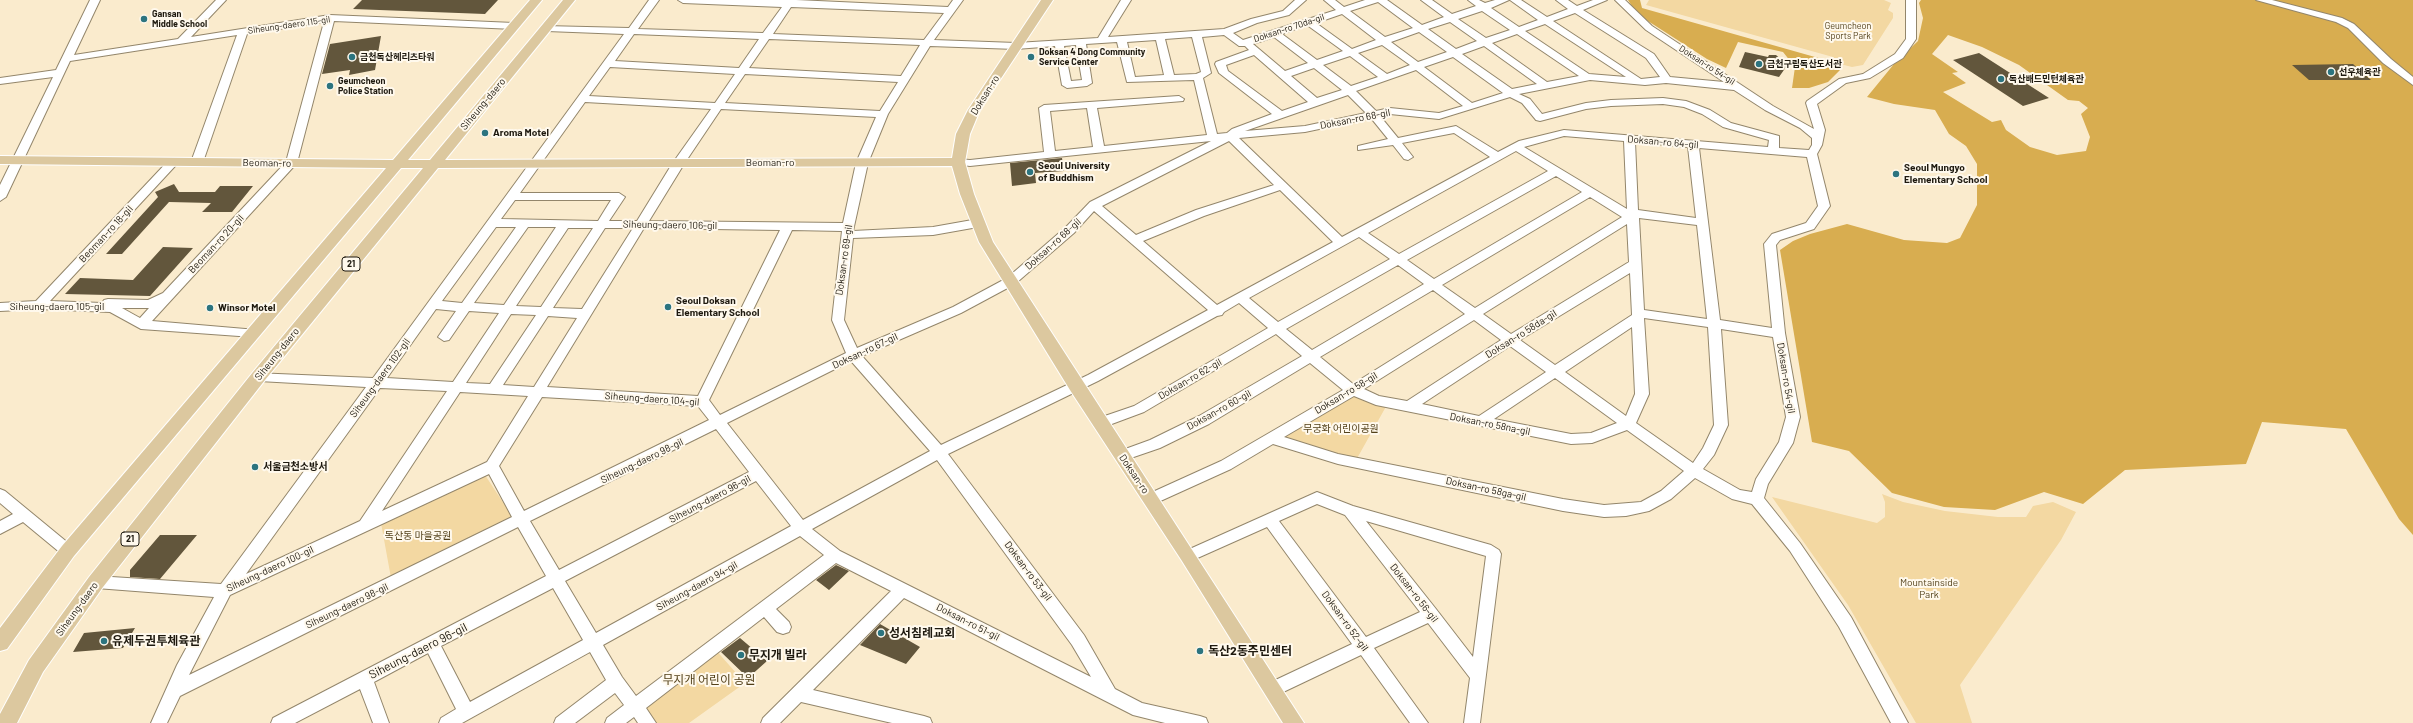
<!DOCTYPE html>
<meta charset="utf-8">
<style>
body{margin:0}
canvas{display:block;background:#faebcd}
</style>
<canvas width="2413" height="723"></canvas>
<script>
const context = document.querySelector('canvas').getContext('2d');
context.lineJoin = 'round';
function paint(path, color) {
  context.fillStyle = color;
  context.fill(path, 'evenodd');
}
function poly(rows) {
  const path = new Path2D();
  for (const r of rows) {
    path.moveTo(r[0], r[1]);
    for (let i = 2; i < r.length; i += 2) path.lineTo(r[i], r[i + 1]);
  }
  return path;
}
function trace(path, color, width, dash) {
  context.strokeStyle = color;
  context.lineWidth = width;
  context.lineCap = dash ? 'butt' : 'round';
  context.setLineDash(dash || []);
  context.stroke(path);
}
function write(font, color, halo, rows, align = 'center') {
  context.font = font + ' Barlow,"Noto Sans KR",sans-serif';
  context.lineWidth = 4;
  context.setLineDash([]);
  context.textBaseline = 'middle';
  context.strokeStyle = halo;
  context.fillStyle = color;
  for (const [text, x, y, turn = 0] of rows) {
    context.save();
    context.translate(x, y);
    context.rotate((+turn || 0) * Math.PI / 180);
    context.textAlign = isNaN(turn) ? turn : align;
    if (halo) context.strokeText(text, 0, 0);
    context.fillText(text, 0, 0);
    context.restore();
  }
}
const green = poly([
 [1649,0,1884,0,1891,3,1888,10,1893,13,1893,18,1863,65,1852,67,1840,64,1833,57,1646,5],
 [1353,390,1388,403,1355,462,1275,435],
 [485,475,514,519,391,578,381,523],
 [1882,494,1903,502,1945,511,1998,517,2026,517,2033,506,2053,502,2076,512,2061,540,1960,685,1972,723,1916,723,1848,605,1772,497,1877,523,1885,517,1885,502],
 [714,648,745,683,689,723,655,723,640,703]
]);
const forest = poly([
 [1628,0,1640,0,1642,8,1822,59,1840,70,1828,82,1809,88,1792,88,1795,67,1783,52,1738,42,1726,68,1707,59,1637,14],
 [1921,0,2413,0,2413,535,2399,519,2346,429,2262,422,2246,464,2125,470,2083,504,2044,492,1995,510,1944,507,1892,493,1849,451,1812,442,1780,250,1793,241,1810,234,1847,224,1904,240,1947,243,1960,238,1977,205,1977,164,1966,146,1949,134,1935,110,1894,104,1867,97,1894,64,1918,41,1923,18,1919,3],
 [1948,35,1982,47,2019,65,2068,100,2079,101,2088,108,2081,114,2090,137,2086,151,2057,155,2030,147,2006,130,2001,120,1992,122,1943,92,1966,83,1952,73,1958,72,1932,54]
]);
const building = poly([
 [362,0,498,0,485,14,353,9],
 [381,36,375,70,349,75,350,70,322,74,330,44],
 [1745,52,1768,57,1769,55,1776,55,1784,62,1786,67,1779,77,1739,67],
 [1979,53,2049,98,2023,106,1953,60],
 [2353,64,2371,80,2309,80,2292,65],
 [1062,158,1064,171,1035,173,1036,183,1012,186,1010,163],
 [174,184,179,192,215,192,220,186,253,186,232,212,202,212,211,203,169,202,122,254,106,254,158,197,155,192],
 [163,247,193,248,150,296,65,294,80,278,133,280],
 [160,535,197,535,160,579,130,577,130,570],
 [836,565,849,571,829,590,816,580],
 [880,624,920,647,906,664,860,645],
 [135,628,123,648,73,652,84,633],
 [740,638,767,661,748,678,721,652]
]);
const minor = poly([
 [90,0,100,0,74,55,178,39,216,0,226,0,191,37,330,15,514,23,519,26,514,29,334,21,297,163,152,321,257,330,259,333,257,336,253,337,141,329,110,312,39,309,0,311,0,303,36,301,169,160,173,159,179,162,177,164,50,301,102,303,104,300,108,299,148,300,163,293,286,162,324,22,247,34,203,162,197,165,191,162,237,35,70,61,6,197,0,201,0,185,53,77,0,84,0,78,56,70,90,0],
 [122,308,149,308,140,318,122,308],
 [649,0,659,0,638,29,763,33,782,7,683,3,678,0,796,0,948,7,953,0,963,0,934,40,1016,43,1098,38,1121,0,1131,0,1108,37,1224,29,1251,19,1283,11,1295,0,1306,0,1289,15,1257,23,1233,33,1243,40,1336,10,1324,0,1335,0,1344,7,1365,0,1387,0,1422,25,1444,17,1421,0,1432,0,1452,14,1476,6,1468,0,1479,0,1485,3,1495,0,1509,0,1491,8,1519,27,1538,20,1510,0,1521,0,1547,17,1568,9,1556,0,1568,0,1577,6,1593,0,1607,0,1583,10,1654,54,1670,77,1724,82,1646,30,1615,0,1625,0,1652,26,1773,106,1814,129,1806,103,1807,101,1839,79,1863,74,1895,54,1906,39,1906,0,1916,0,1916,39,1903,58,1870,78,1846,83,1817,104,1825,130,1822,145,1817,154,1830,206,1814,229,1780,240,1776,245,1785,333,1800,417,1793,443,1768,484,1764,498,1800,543,1851,617,1908,723,1891,723,1839,627,1790,551,1752,504,1732,499,1695,478,1671,499,1649,511,1626,516,1604,517,1563,511,1338,464,1273,444,1231,469,1156,503,1151,505,1146,503,1144,499,1146,495,1221,461,1343,390,1310,363,1209,424,1160,448,1122,461,1117,460,1115,456,1117,452,1150,440,1199,416,1302,356,1276,334,1144,412,1101,428,1096,427,1094,423,1096,419,1134,406,1268,328,1239,303,1224,312,1222,315,1217,316,1098,381,948,454,1084,635,1115,689,1142,703,1200,716,1206,718,1208,723,1165,723,1133,715,904,598,813,690,924,716,930,718,932,723,892,723,801,702,780,723,761,723,763,718,891,591,836,563,776,609,789,622,791,627,789,632,783,634,777,632,764,617,646,708,656,723,638,723,634,717,626,723,605,723,607,718,624,705,615,693,575,723,554,723,556,718,606,680,590,652,462,723,439,723,441,718,456,709,428,653,374,682,389,723,373,723,360,689,295,723,271,723,273,718,546,576,518,527,180,696,167,723,151,723,177,665,214,597,96,588,91,586,88,582,91,578,96,576,221,584,366,387,259,381,252,376,254,373,373,378,624,34,547,31,544,30,544,26,629,28,649,0],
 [1378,2,1413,28,1385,37,1350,11,1378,2],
 [791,7,944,13,924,40,773,34,791,7],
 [1482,11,1510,30,1486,38,1458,19,1482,11],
 [1575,13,1646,58,1660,77,1641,79,1553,21,1575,13],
 [1342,14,1376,40,1352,49,1316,23,1342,14],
 [1450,22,1477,41,1456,49,1428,29,1450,22],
 [1545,24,1626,77,1589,74,1525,31,1545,24],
 [1307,25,1343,51,1317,60,1282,34,1307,25],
 [1419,32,1447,52,1418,62,1391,42,1419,32],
 [634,34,759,39,739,68,615,61,634,34],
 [1517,34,1579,76,1547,82,1492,43,1517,34],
 [1224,35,1239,46,1245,46,1249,50,1216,62,1215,64,1219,73,1272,114,1232,129,1227,133,1217,134,1203,78,1211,73,1202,37,1224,35],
 [1192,37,1201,72,1196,74,1174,75,1165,39,1192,37],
 [1274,37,1308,63,1285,71,1253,44,1274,37],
 [769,39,920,45,901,76,749,68,769,39],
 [1156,40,1164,75,1135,77,1127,42,1156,40],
 [1117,42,1127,82,1194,80,1207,135,1104,146,1097,108,1183,101,1184,99,1179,96,1044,105,1039,108,1044,152,970,160,958,159,952,162,954,164,970,166,1211,141,1090,202,1066,227,1007,278,953,307,857,348,844,320,853,238,933,235,978,227,984,223,978,219,933,227,853,231,868,163,888,114,930,46,1016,49,1055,46,1062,85,1067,88,1087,86,1092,83,1086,44,1117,42],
 [1076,45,1082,80,1071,81,1064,46,1076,45],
 [1382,45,1410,65,1387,74,1358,53,1382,45],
 [1484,46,1537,84,1512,89,1462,54,1484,46],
 [1254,55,1308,102,1282,111,1228,71,1226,65,1254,55],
 [1350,56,1378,77,1351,86,1323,65,1350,56],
 [1453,57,1503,93,1472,103,1424,67,1453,57],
 [610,67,735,74,715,103,589,96,610,67],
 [1314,68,1342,90,1317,98,1291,76,1314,68],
 [1416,70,1463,106,1439,113,1390,108,1376,111,1356,91,1416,70],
 [745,74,898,82,880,111,725,103,745,74],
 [1590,80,1645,85,1666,83,1734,90,1765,110,1800,128,1812,138,1812,145,1809,150,1779,148,1779,136,1731,123,1710,110,1686,101,1663,98,1611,100,1586,103,1542,114,1530,99,1519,94,1590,80],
 [1348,95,1366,113,1305,126,1245,131,1348,95],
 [1510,97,1522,103,1536,120,1540,121,1586,109,1611,106,1663,104,1684,107,1702,114,1723,127,1769,140,1768,147,1564,130,1519,141,1498,152,1456,126,1398,138,1380,116,1390,114,1439,119,1510,97],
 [585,102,711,109,672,164,637,221,609,221,625,197,619,193,520,193,585,102],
 [1087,108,1093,147,1055,151,1050,111,1087,108],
 [721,109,876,117,856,163,843,223,649,221,684,164,721,109],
 [1371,118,1388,139,1358,146,1358,150,1393,145,1404,159,1408,160,1413,157,1402,143,1454,133,1490,157,1342,237,1239,138,1305,132,1371,118],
 [1564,136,1624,141,1627,209,1524,147,1564,136],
 [1229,141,1274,185,1196,210,1136,235,1102,206,1229,141],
 [1635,142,1688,147,1696,218,1638,210,1635,142],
 [1699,148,1807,157,1818,206,1806,223,1772,234,1764,244,1772,328,1720,320,1699,148],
 [1516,151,1548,171,1399,254,1368,233,1516,151],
 [1556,176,1582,192,1434,279,1407,260,1556,176],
 [1280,190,1333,242,1217,305,1143,241,1204,216,1280,190],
 [1590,197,1622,217,1475,308,1442,285,1590,197],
 [515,200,611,200,598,221,501,219,515,200],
 [1094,211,1208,310,1088,375,941,445,862,356,961,313,1015,284,1074,233,1094,211],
 [1639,218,1697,225,1707,319,1644,310,1639,218],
 [1627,224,1629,262,1511,334,1483,314,1627,224],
 [496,227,516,227,462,303,442,301,496,227],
 [528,227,556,227,504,305,474,303,528,227],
 [568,228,593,228,541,307,516,306,568,228],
 [605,228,633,228,582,309,553,308,605,228],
 [644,228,780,230,698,396,547,387,644,228],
 [792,230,842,231,832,320,846,353,720,415,709,400,792,230],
 [1359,237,1390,259,1278,322,1249,298,1359,237],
 [1398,265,1424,284,1312,350,1286,329,1398,265],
 [1630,273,1632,315,1555,365,1520,340,1630,273],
 [1433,290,1465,314,1353,384,1320,357,1433,290],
 [436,309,456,311,438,337,444,341,449,340,469,311,499,313,453,382,387,378,436,309],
 [511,314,536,315,490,384,466,383,511,314],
 [548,316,577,318,534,387,503,385,548,316],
 [1644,318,1708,327,1714,425,1703,448,1693,463,1636,423,1649,394,1644,318],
 [1474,320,1501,340,1407,401,1379,396,1364,389,1474,320],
 [1632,327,1635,394,1626,416,1565,372,1632,327],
 [1721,329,1773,337,1786,417,1779,442,1756,479,1752,492,1740,490,1703,469,1714,455,1728,425,1721,329],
 [1510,346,1546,372,1479,416,1422,404,1510,346],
 [851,361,930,451,803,520,727,423,851,361],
 [1555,378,1617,423,1591,433,1571,434,1494,419,1555,378],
 [380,388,447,391,360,521,246,574,380,388],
 [460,392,528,396,487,462,382,511,460,392],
 [1354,396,1376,405,1571,444,1592,443,1627,430,1684,471,1661,491,1641,502,1604,505,1563,499,1338,454,1284,437,1354,396],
 [542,397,698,406,709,420,524,511,499,466,542,397],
 [716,429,749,472,559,570,530,521,716,429],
 [937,460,1072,645,1091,677,840,551,812,529,937,460],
 [489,474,512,517,189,675,230,595,489,474],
 [756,481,791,526,596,633,565,581,756,481],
 [800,536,824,555,636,696,622,677,603,645,800,536],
 [553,588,583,640,470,702,441,646,553,588],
 [2256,0,2272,0,2342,18,2354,24,2391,59,2413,77,2413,85,2383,63,2348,28,2336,22,2256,0],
 [0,489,5,491,73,547,75,551,73,555,68,557,63,555,23,522,0,534,0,521,13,514,0,503,0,489],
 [1317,492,1353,506,1491,545,1499,550,1501,554,1480,723,1464,723,1470,678,1428,623,1374,648,1428,723,1410,723,1361,655,1279,694,1273,696,1267,694,1265,689,1267,684,1352,644,1267,527,1193,560,1188,562,1183,560,1181,556,1183,552,1317,492],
 [1317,504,1345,515,1420,612,1366,637,1279,521,1317,504],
 [1366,521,1486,556,1473,657,1436,609,1366,521]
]);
const major = poly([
 [530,0,542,0,408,160,430,160,563,0,575,0,445,160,952,158,956,134,968,110,1041,0,1053,0,980,110,970,134,965,162,974,194,993,242,1304,723,1283,723,1182,561,1070,390,979,242,960,194,952,166,438,168,265,380,103,587,43,672,17,723,0,723,0,714,29,660,89,577,253,372,423,168,401,168,74,556,7,649,0,651,0,628,62,546,386,168,0,164,0,156,393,160,530,0]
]);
const markers = [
 [144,19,4,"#2c747f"],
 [352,57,4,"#2c747f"],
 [1031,57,4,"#2c747f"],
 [1759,64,4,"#2c747f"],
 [2331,72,4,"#2c747f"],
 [2001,79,4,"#2c747f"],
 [330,86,4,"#2c747f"],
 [485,133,4,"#2c747f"],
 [1030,172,4,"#2c747f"],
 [1896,174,4,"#2c747f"],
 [668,307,4,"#2c747f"],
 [210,308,4,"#2c747f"],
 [255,467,4,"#2c747f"],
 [881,633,4,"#2c747f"],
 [104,641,4,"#2c747f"],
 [1200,651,4,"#2c747f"],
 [741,655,4,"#2c747f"]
];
const farPoinames = [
 ["Gansan",152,14],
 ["Middle School",152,24],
 ["Doksan 4 Dong Community",1039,52],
 ["Service Center",1039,62],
 ["금천독산헤리츠타워",360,57],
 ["금천구립독산도서관",1767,64],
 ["선우체육관",2339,72],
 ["독산배드민턴체육관",2009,79],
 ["Geumcheon",338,81],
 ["Police Station",338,91]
];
const farStreetnames = [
 ["Siheung-daero 115-gil",289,25,-8],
 ["Doksan-ro 70da-gil",1289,28,-18],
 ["Doksan-ro 54-gil",1707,65,33]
];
const farParknames = [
 ["Geumcheon",1848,26],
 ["Sports Park",1848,36]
];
const shields = [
 [351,264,18],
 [130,539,18]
];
const shieldNames = [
 ["21",351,264],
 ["21",130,539]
];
const streetNames = [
 ["Doksan-ro",985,95,-58],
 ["Siheung-daero",483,104,-50],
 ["Doksan-ro 68-gil",1355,119,-11],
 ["Doksan-ro 64-gil",1663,142,5],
 ["Beoman-ro",267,163,1],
 ["Beoman-ro",770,163],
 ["Siheung-daero 106-gil",670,225,1],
 ["Beoman-ro 18-gil",106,234,-47],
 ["Beoman-ro 20-gil",216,244,-47],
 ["Doksan-ro 68-gil",1053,244,-42],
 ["Doksan-ro 69-gil",844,260,-82],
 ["Siheung-daero 105-gil",57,307],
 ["Doksan-ro 58da-gil",1521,334,-32],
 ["Doksan-ro 67-gil",865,351,-25],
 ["Siheung-daero",277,354,-51],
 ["Siheung-daero 102-gil",380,378,-54],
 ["Doksan-ro 54-gil",1786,378,81],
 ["Doksan-ro 62-gil",1190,379,-30],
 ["Doksan-ro 58-gil",1346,393,-31],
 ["Siheung-daero 104-gil",652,399,4],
 ["Doksan-ro 60-gil",1219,410,-29],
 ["Doksan-ro 58na-gil",1490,424,11],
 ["Siheung-daero 98-gil",642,461,-26],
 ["Doksan-ro",1134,474,56],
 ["Doksan-ro 58ga-gil",1486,489,12],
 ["Siheung-daero 96-gil",710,499,-28],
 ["Siheung-daero 100-gil",270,569,-25],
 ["Doksan-ro 53-gil",1028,571,53],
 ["Siheung-daero 94-gil",697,586,-29],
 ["Doksan-ro 56-gil",1414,593,52],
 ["Siheung-daero 98-gil",347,606,-26],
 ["Siheung-daero",77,609,-54],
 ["Doksan-ro 52-gil",1345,621,54],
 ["Doksan-ro 51-gil",968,622,27]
];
const poiNames = [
 ["Aroma Motel",493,133],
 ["Seoul University",1038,166],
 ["of Buddhism",1038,178],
 ["Seoul Mungyo",1904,168],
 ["Elementary School",1904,180],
 ["Seoul Doksan",676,301],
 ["Elementary School",676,313],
 ["Winsor Motel",218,308],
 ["서울금천소방서",263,467]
];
const parkNames = [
 ["무궁화 어린이공원",1341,429],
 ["독산동 마을공원",418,536],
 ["Mountainside",1929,583],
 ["Park",1929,595]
];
const nearPoinames = [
 ["성서침례교회",889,633],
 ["유제두권투체육관",112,641],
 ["독산2동주민센터",1208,651],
 ["무지개 빌라",749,655]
];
const nearStreetnames = [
 ["Siheung-daero 96-gil",418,651,-27]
];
const nearParknames = [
 ["무지개 어린이 공원",709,680]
];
paint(green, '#f3d8a2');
paint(forest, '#d8ad50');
paint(building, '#62563c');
trace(minor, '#93866b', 2);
trace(major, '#fff', 2);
paint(minor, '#fff');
paint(major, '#dcc89f');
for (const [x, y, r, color] of markers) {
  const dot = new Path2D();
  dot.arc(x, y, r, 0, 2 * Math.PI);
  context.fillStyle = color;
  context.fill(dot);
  trace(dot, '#fff9ed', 1.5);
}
write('bold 9px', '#1e190f', '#fff9ed', farPoinames, 'left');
write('9px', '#1e190f', '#fff9ed', farStreetnames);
write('9px', '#53411a', '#fff9ed', farParknames);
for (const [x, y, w] of shields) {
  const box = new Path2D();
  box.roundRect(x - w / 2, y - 7, w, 14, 3);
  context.fillStyle = '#fff9ed';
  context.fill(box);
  trace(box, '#1e190f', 1);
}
write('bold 9px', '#1e190f', null, shieldNames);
write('10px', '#1e190f', '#fff9ed', streetNames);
write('bold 10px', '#1e190f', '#fff9ed', poiNames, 'left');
write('10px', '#53411a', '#fff9ed', parkNames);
write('bold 12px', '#1e190f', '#fff9ed', nearPoinames, 'left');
write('12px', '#1e190f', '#fff9ed', nearStreetnames);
write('12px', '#53411a', '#fff9ed', nearParknames);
</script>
